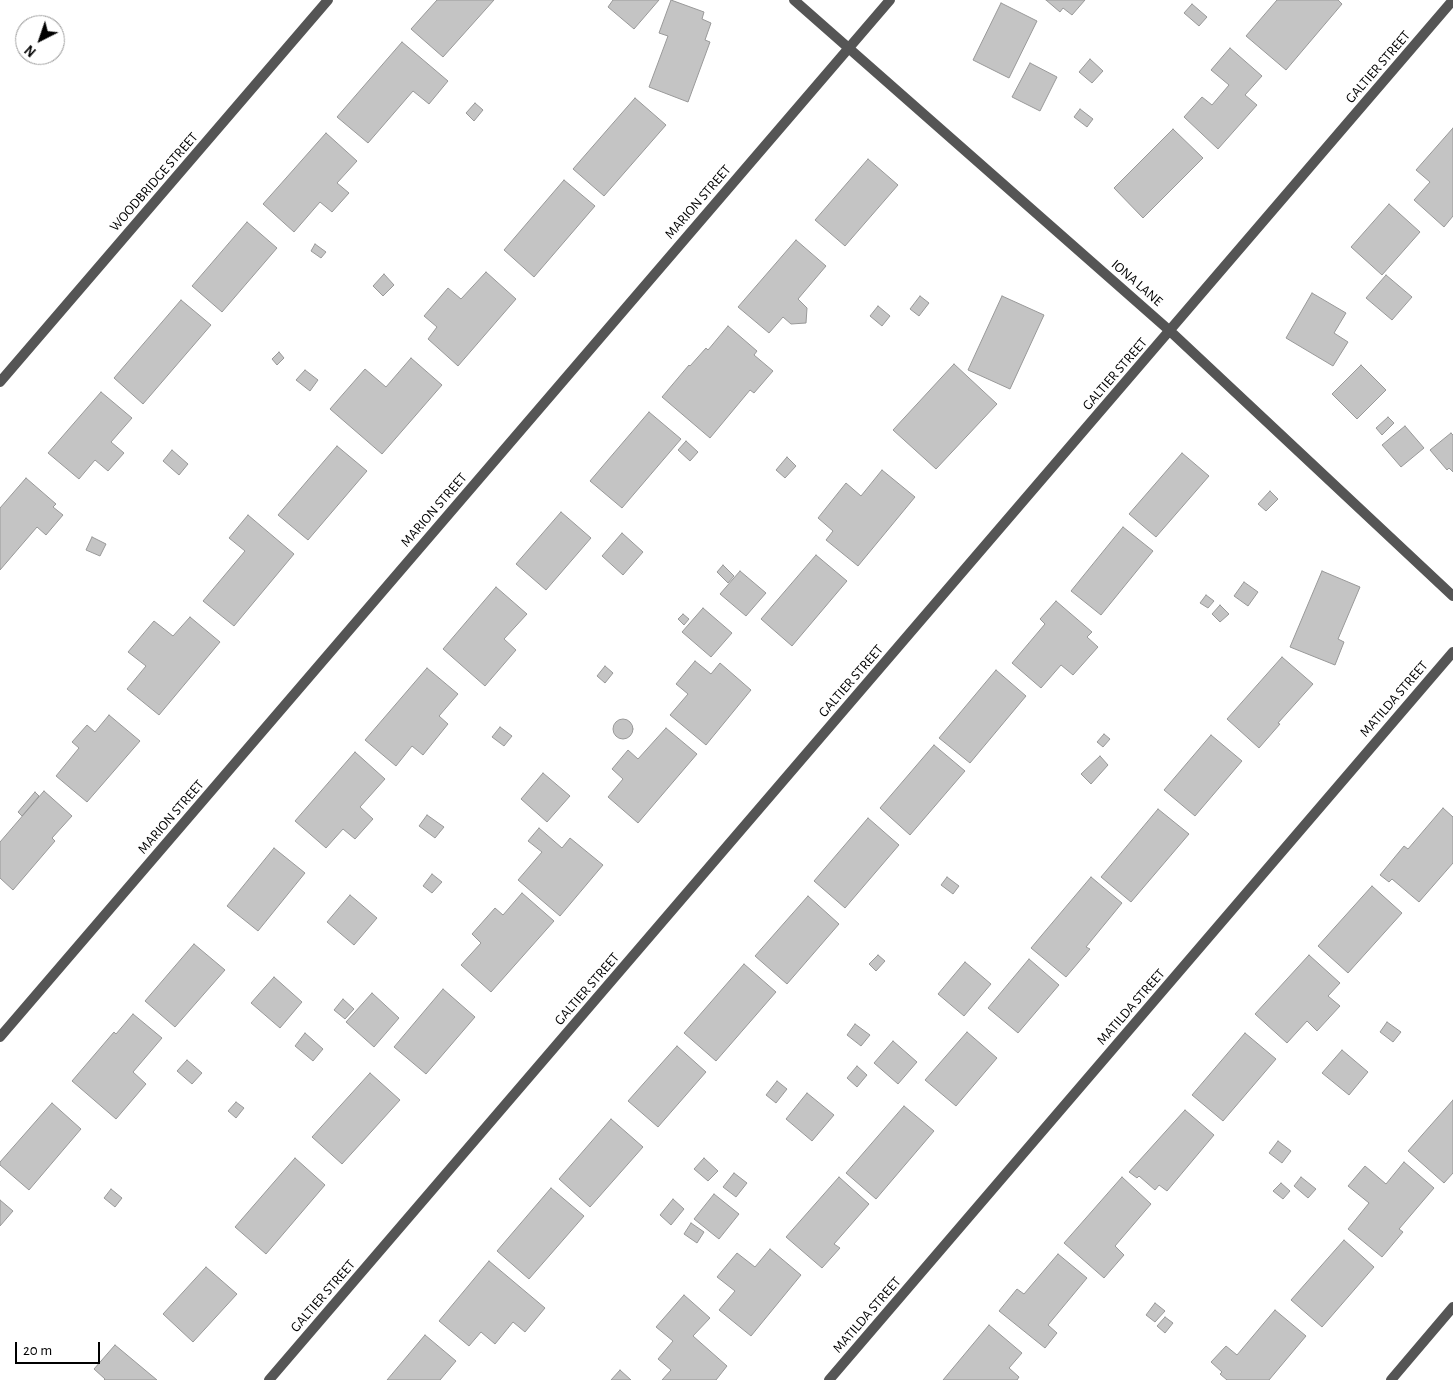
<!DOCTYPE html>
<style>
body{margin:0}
#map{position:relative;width:1453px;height:1380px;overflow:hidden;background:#fff;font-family:"Alegreya Sans",sans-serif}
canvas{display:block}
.north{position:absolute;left:15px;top:15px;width:50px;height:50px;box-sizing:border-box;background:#fff;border:1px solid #999;border-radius:50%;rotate:221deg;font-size:14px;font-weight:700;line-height:20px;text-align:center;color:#000}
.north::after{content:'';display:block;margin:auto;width:18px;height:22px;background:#000;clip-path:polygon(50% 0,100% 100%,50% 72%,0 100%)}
.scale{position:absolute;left:15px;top:1342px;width:85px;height:22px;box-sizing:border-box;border:2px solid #000;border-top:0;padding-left:6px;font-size:15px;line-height:18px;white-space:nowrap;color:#000;-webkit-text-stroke:4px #fff;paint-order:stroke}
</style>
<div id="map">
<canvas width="1453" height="1380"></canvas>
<div class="north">N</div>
<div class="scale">20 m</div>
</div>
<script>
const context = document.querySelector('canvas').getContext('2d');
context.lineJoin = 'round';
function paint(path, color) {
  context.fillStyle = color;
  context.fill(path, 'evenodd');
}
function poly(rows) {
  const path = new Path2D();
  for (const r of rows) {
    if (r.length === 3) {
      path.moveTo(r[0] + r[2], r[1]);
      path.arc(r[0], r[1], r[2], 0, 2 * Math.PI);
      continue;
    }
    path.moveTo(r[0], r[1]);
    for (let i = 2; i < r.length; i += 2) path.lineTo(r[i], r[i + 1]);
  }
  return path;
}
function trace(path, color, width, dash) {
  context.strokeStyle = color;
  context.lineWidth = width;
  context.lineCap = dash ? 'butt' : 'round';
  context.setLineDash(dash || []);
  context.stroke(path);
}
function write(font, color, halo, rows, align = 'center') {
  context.font = font + ' "Alegreya Sans",sans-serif';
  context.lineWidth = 4;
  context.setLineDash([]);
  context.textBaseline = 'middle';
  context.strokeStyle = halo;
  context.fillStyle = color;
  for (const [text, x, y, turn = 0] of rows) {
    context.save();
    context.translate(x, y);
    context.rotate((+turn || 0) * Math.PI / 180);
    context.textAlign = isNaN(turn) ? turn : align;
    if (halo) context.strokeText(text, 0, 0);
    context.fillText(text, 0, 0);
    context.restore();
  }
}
const building = poly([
 [437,0,494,0,443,57,411,29,437,0],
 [613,0,659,0,634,29,608,7,613,0],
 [671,0,704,12,702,19,711,23,705,40,710,42,688,102,649,87,668,36,659,33,671,0],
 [1046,0,1085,0,1072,15,1063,8,1060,12,1046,0],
 [1277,0,1338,0,1342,4,1286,70,1246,36,1277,0],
 [1001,3,1037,21,1009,78,973,60,1001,3],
 [1192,4,1207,17,1199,26,1184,13,1192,4],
 [402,42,448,81,429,104,413,91,368,143,337,117,402,42],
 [1230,48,1262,76,1245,95,1257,105,1218,149,1184,117,1202,97,1212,105,1229,85,1211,70,1230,48],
 [1090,59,1103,71,1092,83,1079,72,1090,59],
 [1030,63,1057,77,1040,111,1012,97,1030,63],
 [635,98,666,125,604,196,573,169,635,98],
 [475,103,483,110,474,121,466,113,475,103],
 [1080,109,1093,119,1087,127,1074,117,1080,109],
 [1453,128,1453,216,1444,227,1414,200,1430,182,1416,170,1453,128],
 [1173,129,1203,158,1143,218,1114,188,1173,129],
 [326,133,357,161,337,183,349,193,332,212,320,202,294,232,263,204,326,133],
 [868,159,898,185,845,246,815,220,868,159],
 [564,180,595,206,534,277,504,250,564,180],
 [1389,204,1420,232,1382,275,1351,247,1389,204],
 [247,222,277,248,222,312,192,286,247,222],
 [796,240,826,266,798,299,807,308,806,323,791,324,783,317,769,333,738,307,796,240],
 [315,244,326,252,321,258,311,251,315,244],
 [486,272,516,299,458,366,428,339,437,327,424,316,448,288,461,299,486,272],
 [384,274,394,285,383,296,373,286,384,274],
 [1386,275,1412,297,1392,320,1366,298,1386,275],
 [1312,293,1346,313,1334,333,1348,342,1333,366,1286,338,1312,293],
 [920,296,929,303,919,316,910,309,920,296],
 [1002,296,1044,315,1010,389,968,370,1002,296],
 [181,300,211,325,143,404,114,378,181,300],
 [878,306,890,316,882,326,870,316,878,306],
 [728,326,757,351,754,355,773,371,754,393,750,390,710,438,662,397,689,365,690,366,706,348,708,350,728,326],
 [279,352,284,358,277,365,272,359,279,352],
 [411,358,442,385,382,454,330,409,365,369,386,387,411,358],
 [954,364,997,404,936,469,893,430,954,364],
 [1361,365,1386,390,1357,419,1332,394,1361,365],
 [305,370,318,380,310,391,296,380,305,370],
 [101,392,132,418,111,442,124,453,108,471,95,460,79,479,48,453,101,392],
 [649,412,681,439,622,508,590,481,649,412],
 [1388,417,1394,423,1382,435,1376,428,1388,417],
 [1405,426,1424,448,1401,467,1382,445,1405,426],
 [1451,433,1453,435,1453,472,1449,468,1447,470,1430,450,1451,433],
 [686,441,698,452,690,461,678,450,686,441],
 [337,446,367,471,308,540,278,515,337,446],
 [172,450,188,464,179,475,163,461,172,450],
 [1182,453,1209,476,1156,537,1129,514,1182,453],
 [787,457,796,466,785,478,776,470,787,457],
 [882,470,915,497,858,566,826,540,833,531,818,518,846,483,861,496,882,470],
 [26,478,56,504,53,507,63,515,46,535,37,527,0,570,0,508,26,478],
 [1270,491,1278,499,1266,511,1258,504,1270,491],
 [561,512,591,538,546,590,516,564,561,512],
 [248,515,294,554,234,626,203,601,245,551,229,538,248,515],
 [1123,527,1153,551,1101,615,1071,591,1123,527],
 [622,533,643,552,623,575,602,556,622,533],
 [92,537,106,544,100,556,86,550,92,537],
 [816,555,847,581,792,646,761,619,816,555],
 [723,565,734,576,728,583,717,572,723,565],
 [740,571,766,593,746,616,720,594,740,571],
 [1322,571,1360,587,1338,639,1344,642,1335,665,1290,647,1322,571],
 [1244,582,1258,592,1248,606,1234,596,1244,582],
 [496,587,527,614,504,639,516,650,485,686,443,649,496,587],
 [1206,595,1214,601,1208,608,1200,603,1206,595],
 [1056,601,1092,632,1087,637,1098,647,1073,675,1061,665,1041,688,1012,663,1045,624,1040,619,1056,601],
 [1220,605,1229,614,1220,622,1212,614,1220,605],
 [703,608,732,633,711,657,682,632,703,608],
 [683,614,689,619,684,625,678,619,683,614],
 [190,617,220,642,159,715,127,689,146,666,128,652,154,621,173,636,190,617],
 [1282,657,1313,684,1278,723,1280,724,1259,748,1227,719,1282,657],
 [695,661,711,674,720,663,751,690,706,745,670,715,688,694,676,684,695,661],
 [605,666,613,673,605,683,597,676,605,666],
 [427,668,458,694,439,716,448,724,423,755,412,746,396,766,365,740,427,668],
 [996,670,1026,696,970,763,939,738,996,670],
 [109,715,140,741,87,802,56,776,79,748,72,742,87,725,95,732,109,715],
 [623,729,10],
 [500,727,512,736,504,746,492,737,500,727],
 [666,728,697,754,638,823,608,797,623,779,612,769,628,750,638,759,666,728],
 [1104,734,1110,739,1103,747,1097,742,1104,734],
 [1211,735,1242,761,1195,816,1164,790,1211,735],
 [934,745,965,771,910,835,880,808,934,745],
 [355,752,385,779,360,807,373,819,355,839,343,829,326,848,295,821,355,752],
 [1100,756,1108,765,1091,784,1081,774,1100,756],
 [543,773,570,796,547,822,521,799,543,773],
 [44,791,72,816,52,838,55,841,13,890,0,878,0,842,44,791],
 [35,792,39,796,22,816,18,812,35,792],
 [1443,808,1453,817,1453,863,1419,902,1392,879,1389,882,1380,875,1404,846,1408,849,1443,808],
 [1158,809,1189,834,1131,902,1101,877,1158,809],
 [427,815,444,827,435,838,419,826,427,815],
 [868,818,899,845,845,908,814,881,868,818],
 [539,828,562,848,570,838,603,865,560,916,518,880,542,852,528,841,539,828],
 [274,848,305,873,258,931,227,906,274,848],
 [432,874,442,882,432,893,423,886,432,874],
 [947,877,959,886,953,894,941,885,947,877],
 [1091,877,1122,903,1086,947,1090,949,1066,977,1031,948,1091,877],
 [1372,886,1402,913,1348,973,1318,946,1372,886],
 [522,893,554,921,491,992,461,965,481,943,472,934,495,908,503,915,522,893],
 [350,895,377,918,354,945,327,922,350,895],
 [808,896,839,924,787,984,755,956,808,896],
 [194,944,225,970,175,1027,145,1001,194,944],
 [878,955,885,961,876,971,869,964,878,955],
 [1309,955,1340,983,1328,996,1340,1006,1317,1031,1307,1021,1287,1043,1255,1014,1309,955],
 [1029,959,1059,985,1018,1033,988,1008,1029,959],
 [965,962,991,984,964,1016,938,994,965,962],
 [744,964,776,992,716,1061,684,1033,744,964],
 [274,977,302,1002,280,1028,251,1003,274,977],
 [443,989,475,1017,426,1074,394,1047,443,989],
 [372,993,399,1018,374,1047,346,1022,372,993],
 [343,999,354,1009,345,1019,334,1010,343,999],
 [133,1014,162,1038,133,1072,146,1084,116,1119,72,1081,114,1032,116,1034,133,1014],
 [1387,1022,1401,1032,1393,1042,1380,1032,1387,1022],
 [855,1024,870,1035,861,1046,847,1035,855,1024],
 [967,1032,997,1058,956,1106,925,1080,967,1032],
 [305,1033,323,1049,313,1061,295,1046,305,1033],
 [1245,1033,1276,1059,1223,1121,1192,1095,1245,1033],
 [893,1041,917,1062,898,1084,874,1063,893,1041],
 [677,1046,706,1072,658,1127,628,1101,677,1046],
 [1342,1050,1368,1072,1349,1095,1322,1073,1342,1050],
 [187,1060,202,1073,192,1084,177,1071,187,1060],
 [857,1066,867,1075,857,1087,847,1078,857,1066],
 [370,1073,400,1100,342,1164,312,1137,370,1073],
 [777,1081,787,1089,776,1103,766,1095,777,1081],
 [807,1093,834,1115,812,1141,786,1119,807,1093],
 [1453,1100,1453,1173,1444,1183,1408,1151,1453,1100],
 [236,1102,244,1108,236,1118,228,1111,236,1102],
 [52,1103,81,1129,29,1190,0,1165,0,1162,52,1103],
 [904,1106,934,1131,876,1199,846,1173,904,1106],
 [1185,1110,1214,1135,1167,1191,1159,1185,1155,1190,1139,1176,1137,1178,1129,1172,1185,1110],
 [611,1119,643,1147,590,1207,559,1179,611,1119],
 [1278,1141,1291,1151,1282,1163,1269,1153,1278,1141],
 [295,1158,325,1185,266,1254,235,1227,295,1158],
 [704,1158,718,1171,708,1181,694,1169,704,1158],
 [1404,1162,1434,1188,1399,1229,1403,1232,1382,1257,1348,1229,1369,1203,1348,1186,1365,1166,1386,1184,1404,1162],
 [734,1173,747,1183,736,1197,723,1187,734,1173],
 [839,1177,869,1204,834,1244,840,1248,822,1268,786,1237,839,1177],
 [1122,1177,1151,1204,1115,1246,1124,1255,1104,1278,1064,1243,1122,1177],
 [1301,1177,1316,1189,1308,1198,1294,1186,1301,1177],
 [1281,1183,1290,1191,1283,1199,1273,1191,1281,1183],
 [551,1188,584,1216,529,1279,497,1251,551,1188],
 [111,1189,122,1198,115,1207,104,1198,111,1189],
 [714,1194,739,1214,719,1239,694,1219,714,1194],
 [673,1199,684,1209,671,1225,660,1215,673,1199],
 [0,1200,13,1211,0,1226,0,1200],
 [691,1223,704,1232,697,1243,684,1234,691,1223],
 [1344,1240,1374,1267,1322,1327,1291,1300,1344,1240],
 [770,1249,801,1275,751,1336,719,1310,735,1291,717,1277,737,1253,755,1267,770,1249],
 [1058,1254,1087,1278,1048,1325,1057,1333,1045,1348,999,1311,1017,1289,1024,1294,1058,1254],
 [489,1261,545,1308,525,1332,513,1322,495,1344,481,1332,469,1346,439,1321,489,1261],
 [206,1267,237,1294,193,1342,163,1314,206,1267],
 [684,1295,710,1318,693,1336,727,1366,716,1380,662,1380,671,1370,658,1359,673,1341,656,1327,684,1295],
 [1155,1303,1165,1311,1155,1322,1146,1315,1155,1303],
 [1275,1310,1306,1336,1269,1380,1227,1380,1220,1374,1222,1372,1211,1362,1226,1346,1237,1355,1275,1310],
 [1165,1317,1173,1323,1165,1333,1157,1326,1165,1317],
 [989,1325,1022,1353,1009,1368,1019,1377,1017,1380,943,1380,989,1325],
 [425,1335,456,1361,440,1380,387,1380,425,1335],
 [115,1345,157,1380,104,1380,105,1379,94,1369,115,1345],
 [620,1370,631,1380,611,1380,620,1370]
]);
const minor = poly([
 [794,0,1170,331,1453,596],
 [0,382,328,0],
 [0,1037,890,0],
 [269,1380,1453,0],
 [829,1380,1453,652],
 [1391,1380,1453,1307]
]);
const streetNames = [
 ["GALTIER STREET",1378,67,-49],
 ["WOODBRIDGE STREET",154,182,-49],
 ["MARION STREET",698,202,-49],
 ["IONA LANE",1137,283,41],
 ["GALTIER STREET",1115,374,-49],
 ["MARION STREET",434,510,-49],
 ["GALTIER STREET",851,681,-49],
 ["MATILDA STREET",1394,699,-49],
 ["MARION STREET",171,817,-49],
 ["GALTIER STREET",587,989,-49],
 ["MATILDA STREET",1131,1007,-49],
 ["GALTIER STREET",323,1296,-49],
 ["MATILDA STREET",867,1315,-49]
];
paint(building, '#c4c4c4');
trace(building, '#999', 1);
trace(minor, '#555', 10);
write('14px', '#000', '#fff', streetNames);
</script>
